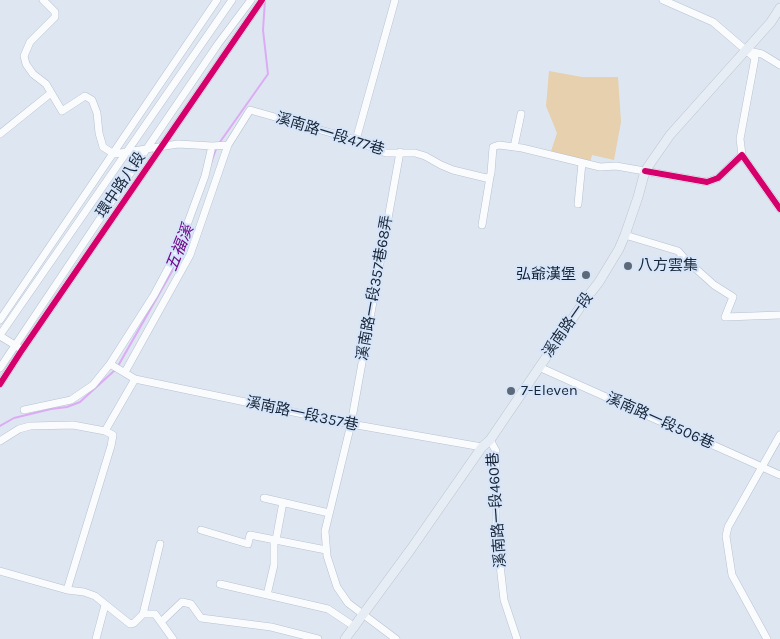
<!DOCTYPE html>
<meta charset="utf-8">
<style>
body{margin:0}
canvas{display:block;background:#dee6f1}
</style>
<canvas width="780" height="639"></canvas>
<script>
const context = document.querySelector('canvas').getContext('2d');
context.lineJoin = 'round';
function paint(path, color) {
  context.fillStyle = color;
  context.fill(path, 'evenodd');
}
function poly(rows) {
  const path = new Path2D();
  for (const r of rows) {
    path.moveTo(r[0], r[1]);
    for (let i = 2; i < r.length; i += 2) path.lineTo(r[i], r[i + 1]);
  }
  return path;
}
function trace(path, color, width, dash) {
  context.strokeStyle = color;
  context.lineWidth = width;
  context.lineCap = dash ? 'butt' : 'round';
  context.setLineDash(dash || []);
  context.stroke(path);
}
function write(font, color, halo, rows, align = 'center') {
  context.font = font + ' Karla,"Noto Sans TC",sans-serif';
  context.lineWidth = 4;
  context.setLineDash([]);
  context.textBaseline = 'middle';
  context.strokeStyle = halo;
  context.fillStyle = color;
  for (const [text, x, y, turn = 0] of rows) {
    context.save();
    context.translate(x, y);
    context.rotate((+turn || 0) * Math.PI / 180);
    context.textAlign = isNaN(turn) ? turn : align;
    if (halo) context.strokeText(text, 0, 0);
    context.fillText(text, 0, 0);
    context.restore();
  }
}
const green = poly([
 [549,71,582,77,618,77,621,122,614,160,592,155,590,162,551,151,557,133,546,106]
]);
const stream = poly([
 [220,142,268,74,263,30,265,0],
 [211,163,216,149],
 [118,366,179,259,187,234],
 [0,426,14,418,51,409,67,407,80,402,115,370]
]);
const minor = poly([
 [43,0,55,12,55,17,30,42,24,56,26,64,33,74,46,84,62,111,85,96,92,100,97,113,99,133,103,147,114,154,178,144,212,146,228,145,250,110,356,140,377,150,386,153,415,153,425,156,441,165,453,170,486,178,490,177,491,173,493,147,499,145,522,148,600,167,616,166,707,182,718,178,742,155],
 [663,0,713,22,755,58,740,139,742,155,780,209],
 [749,51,762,54,780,65],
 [0,134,51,93],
 [356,140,395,0],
 [514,147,521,114],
 [578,204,582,163],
 [482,225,490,177],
 [625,235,678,251,685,259,714,285,733,297,725,317,780,315],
 [0,320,217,0],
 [0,335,232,0],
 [0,336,18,347],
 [110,364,135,379,351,424,482,447],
 [539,367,780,475],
 [0,368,152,141,218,44,251,0],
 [125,372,190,255,228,145],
 [0,384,20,353,262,0],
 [24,410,71,400,93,385,110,364,154,295,177,252,205,176,212,146],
 [490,440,496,451,496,530,504,600,517,639],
 [0,441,19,429,30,426,73,425,105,431],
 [264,498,329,513],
 [201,530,248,544,250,535,326,550],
 [276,540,283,502],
 [0,571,67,590,84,592,95,596,130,624,134,623,143,614,155,614,173,639],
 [220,584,328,609,355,627],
 [67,590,111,446,113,435,105,431,135,379],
 [267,595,274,565,274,539],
 [143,614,160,544],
 [161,622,182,602,191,604,201,618,271,627,318,639],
 [96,639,105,605],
 [396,639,348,603,337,587,327,556,325,531,351,424,400,152],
 [767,639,732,575,726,536,728,527,780,435]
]);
const major = poly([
 [345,639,411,549,482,447,490,440,585,300,599,282,619,249,625,235,638,197,645,171,670,135,771,22,780,8]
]);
const cycleway = poly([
 [645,171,707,182,718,178,742,155,780,209],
 [0,384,20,353,262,0]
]);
const markers = [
 [628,266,5,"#5d6878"],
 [586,275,5,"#5d6878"],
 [511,391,5,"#5d6878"]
];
const streetNames = [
 ["溪南路一段477巷",330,134,17],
 ["環中路八段",121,185,-56],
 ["溪南路一段357巷68弄",375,288,-80],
 ["溪南路一段",568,325,-55],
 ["溪南路一段357巷",302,414,12],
 ["溪南路一段506巷",660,421,24],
 ["溪南路一段460巷",497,510,-94]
];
const poiNames = [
 ["八方雲集",638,266],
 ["弘爺漢堡",576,275,"right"],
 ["7-Eleven",521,391]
];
const waterNames = [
 ["五福溪",180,248,-68]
];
paint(green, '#e6d0ae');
trace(stream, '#ddabf5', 2);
trace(minor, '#b7c1d0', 8);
trace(major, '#bcc2ca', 10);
trace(minor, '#fafbfd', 7);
trace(major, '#e7edf4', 9);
trace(cycleway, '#d6006c', 6);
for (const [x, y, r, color] of markers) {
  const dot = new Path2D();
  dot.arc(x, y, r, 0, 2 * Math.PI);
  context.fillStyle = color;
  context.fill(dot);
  trace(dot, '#d6e5f9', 2);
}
write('15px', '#172437', '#d6e5f9', streetNames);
write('15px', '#172437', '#d6e5f9', poiNames, 'left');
write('italic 16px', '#6e0989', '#d6e5f9', waterNames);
</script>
